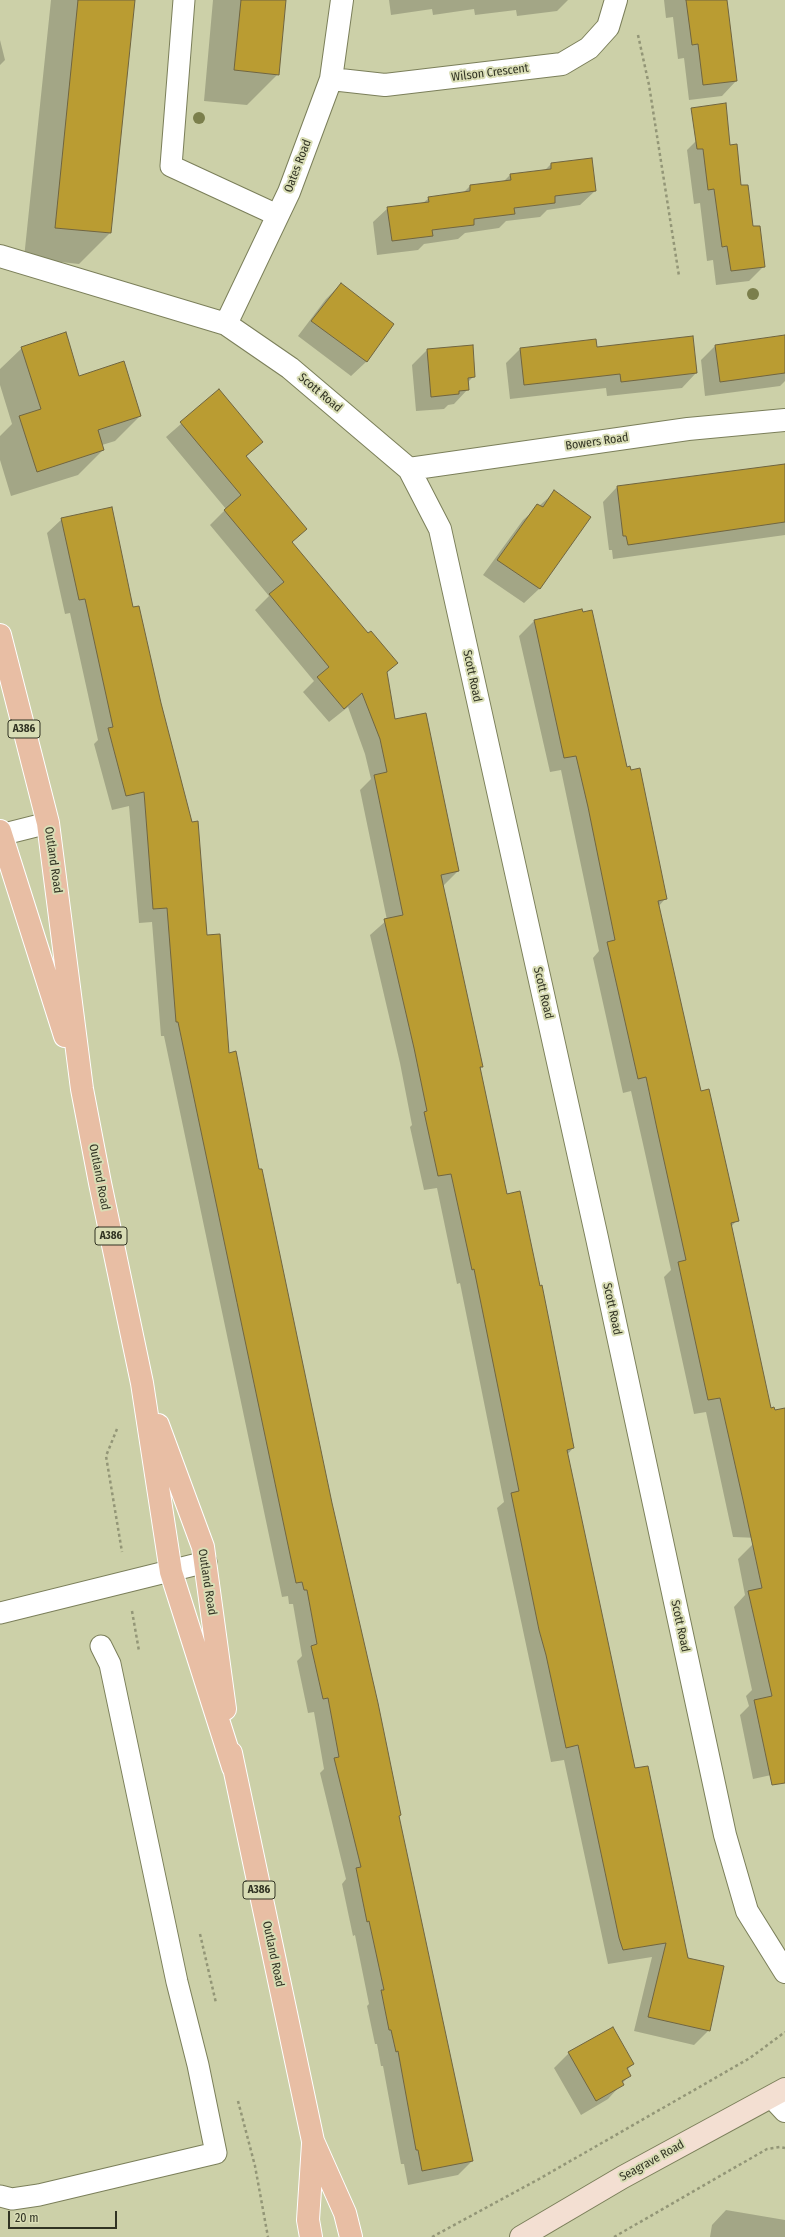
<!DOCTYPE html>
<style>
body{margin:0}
#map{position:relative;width:785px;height:2237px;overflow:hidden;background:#ccd0a8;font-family:"Fira Sans Condensed",sans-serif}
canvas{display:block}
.scale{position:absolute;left:8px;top:2211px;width:109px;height:18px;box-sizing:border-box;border:2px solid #313323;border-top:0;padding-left:5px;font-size:12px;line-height:14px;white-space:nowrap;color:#313323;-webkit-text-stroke:3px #d9ddb5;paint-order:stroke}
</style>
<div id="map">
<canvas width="785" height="2237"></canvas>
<div class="scale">20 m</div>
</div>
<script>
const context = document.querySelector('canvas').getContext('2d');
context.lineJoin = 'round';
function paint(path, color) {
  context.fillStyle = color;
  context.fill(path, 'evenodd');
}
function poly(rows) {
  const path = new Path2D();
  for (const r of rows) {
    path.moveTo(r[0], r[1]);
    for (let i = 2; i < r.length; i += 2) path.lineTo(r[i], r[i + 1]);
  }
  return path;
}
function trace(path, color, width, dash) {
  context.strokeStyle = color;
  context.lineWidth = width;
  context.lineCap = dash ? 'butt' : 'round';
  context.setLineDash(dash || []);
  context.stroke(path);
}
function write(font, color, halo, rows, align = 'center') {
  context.font = font + ' "Fira Sans Condensed",sans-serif';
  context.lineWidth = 4;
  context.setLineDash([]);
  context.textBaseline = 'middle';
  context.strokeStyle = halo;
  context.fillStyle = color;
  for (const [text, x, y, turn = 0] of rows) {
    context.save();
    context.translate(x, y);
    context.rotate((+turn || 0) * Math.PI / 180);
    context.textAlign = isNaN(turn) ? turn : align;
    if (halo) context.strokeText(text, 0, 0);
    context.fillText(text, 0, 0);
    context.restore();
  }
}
const shadow = poly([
 [51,0,134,0,110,233,79,264,24,258],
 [213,0,285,0,278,74,247,105,204,101],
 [389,0,568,0,557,11,517,16,516,10,475,15,474,9,433,15,432,9,391,15],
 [664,0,713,0,736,81,722,96,689,100,684,58,678,59,673,17,666,18],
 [0,40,5,60,0,65],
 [701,136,730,146,764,266,749,281,716,285,713,260,707,261,700,203,694,204,687,150],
 [551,164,595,191,580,205,547,210,540,217,506,221,499,228,465,233,458,239,424,244,418,250,377,255,373,222,388,208,423,203,429,198,463,193,470,186,503,182,510,175,544,171],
 [341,284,393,324,366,362,351,376,298,336,326,299],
 [785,338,785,381,780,386,705,396,701,360,715,346],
 [472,346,474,376,467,383,468,389,454,404,448,405,444,409,416,411,412,365,427,350],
 [22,348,79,377,140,416,115,441,102,445,103,450,78,475,11,496,0,460,0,436,12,424,0,385,0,369],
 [596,348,696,373,682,388,607,396,606,388,510,399,506,363,520,349],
 [219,391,262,442,246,457,305,529,291,543,368,635,397,663,386,673,394,720,458,871,443,886,482,1066,480,1069,507,1195,573,1448,567,1455,635,1769,709,2030,694,2045,634,2031,652,1957,608,1964,564,1760,551,1762,497,1508,504,1502,460,1283,457,1284,437,1188,424,1190,410,1127,412,1125,400,1063,370,935,387,920,360,790,371,779,365,754,348,707,329,722,303,692,314,681,255,610,269,596,210,525,226,509,166,437],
 [785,464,785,535,613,559,612,550,609,550,603,502,617,487],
 [555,492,589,517,539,589,524,603,483,575,523,520],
 [62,519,206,936,228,1054,258,1171,472,2161,458,2175,408,2185,404,2164,401,2164,383,2066,381,2066,377,2044,375,2044,367,2006,369,2004,355,1935,353,1936,342,1884,346,1879,320,1773,324,1769,314,1712,308,1713,297,1661,302,1656,293,1604,289,1604,288,1596,282,1597,164,1036,161,1036,152,922,139,923,129,806,112,810,94,744,98,740,70,613,65,614,47,533],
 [582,610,665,899,658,907,701,1092,737,1220,731,1227,770,1409,785,1420,785,1539,733,1537,706,1412,694,1414,664,1277,671,1270,643,1144,631,1091,623,1093,593,958,599,951,561,770,550,772,519,636,534,621],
 [752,1545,785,1552,785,1772,753,1779,740,1715,749,1706,746,1696,752,1690,734,1607,745,1595,738,1559],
 [569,2053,633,2064,627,2070,630,2075,608,2099,581,2115,554,2068],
 [726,2210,785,2220,785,2237,710,2237,712,2225]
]);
const building = poly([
 [78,0,135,0,111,233,55,228,78,0],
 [241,0,286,0,279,75,234,70,241,0],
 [686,0,727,0,737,81,703,85,698,44,692,45,686,0],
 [726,103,730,145,737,144,741,185,748,185,753,226,760,226,765,267,731,271,727,246,722,247,714,189,708,190,703,149,697,149,691,108,726,103],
 [592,158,596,191,555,196,555,203,514,208,515,214,474,219,474,225,432,230,433,236,392,241,387,207,429,202,428,197,470,191,470,185,511,180,510,174,551,169,551,163,592,158],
 [341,283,394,324,367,362,311,321,341,283],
 [66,332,79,376,124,361,141,416,98,430,104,450,37,472,19,416,41,409,21,347,66,332],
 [785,335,785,373,720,382,715,345,785,335],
 [693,336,697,373,621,382,620,374,524,385,520,348,596,339,597,347,693,336],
 [473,345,475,377,468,378,469,390,459,391,459,394,431,397,427,349,473,345],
 [219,389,263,442,246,456,307,529,292,542,368,633,371,631,398,663,387,672,395,719,426,713,459,871,441,875,483,1067,480,1067,507,1194,520,1191,540,1286,542,1285,549,1320,574,1448,567,1450,635,1768,648,1766,688,1958,724,1966,710,2031,648,2017,666,1943,623,1950,619,1938,578,1745,566,1748,546,1655,539,1630,511,1493,519,1491,474,1269,472,1270,451,1174,438,1176,424,1112,427,1111,414,1048,384,919,403,915,374,775,387,772,380,739,362,693,344,709,317,677,329,667,269,594,284,582,224,510,241,495,180,422,219,389],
 [785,464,785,522,628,545,626,536,623,536,617,486,785,464],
 [554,490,591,517,540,589,497,560,537,504,543,507,554,490],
 [112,507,133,607,139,606,161,703,192,822,198,821,207,935,220,934,229,1053,236,1051,259,1169,262,1169,332,1503,378,1703,401,1815,399,1816,473,2161,422,2171,418,2150,416,2150,398,2051,396,2052,391,2030,389,2030,381,1990,384,1990,369,1921,367,1922,356,1868,361,1867,334,1758,339,1757,328,1698,323,1699,311,1646,317,1644,307,1590,304,1590,302,1582,296,1583,178,1022,176,1022,167,908,153,909,144,792,126,796,108,728,113,727,85,599,79,600,61,518,112,507],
 [582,609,583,612,592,610,627,767,630,766,631,770,640,768,667,899,658,901,701,1091,709,1089,721,1142,739,1221,731,1223,771,1408,774,1407,775,1410,785,1408,785,1783,772,1785,754,1700,772,1696,748,1591,762,1588,743,1500,720,1398,708,1400,678,1262,686,1260,657,1129,646,1077,638,1079,607,942,615,940,588,807,576,756,564,758,534,620,582,609],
 [613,2027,634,2064,627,2068,631,2076,622,2081,624,2085,596,2101,568,2052,613,2027]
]);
const path = poly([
 [638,35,649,85,679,276],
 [117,1429,106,1456,122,1552],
 [132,1611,139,1651],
 [200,1934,216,2003],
 [238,2101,255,2166,268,2237],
 [432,2237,539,2179,750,2058,785,2032],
 [614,2237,767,2149,780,2147,785,2148]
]);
const lane = poly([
 [184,0,171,166,277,215],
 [0,835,48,823],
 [0,1613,206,1562],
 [0,2196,12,2199,39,2195,216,2153,198,2065,177,1982,110,1664,101,1646]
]);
const street = poly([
 [331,79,385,85,562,64,589,48,608,27,616,0],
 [0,256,226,324,290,368,409,469,440,529,597,1238,725,1835,747,1911,785,1972],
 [226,324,289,192,331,79,342,0],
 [409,469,688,429,785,420],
 [772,2097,785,2111]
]);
const secondary = poly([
 [521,2237,623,2177,785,2089]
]);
const primary = poly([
 [0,635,48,823,82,1089,100,1183,142,1383,171,1572,233,1767],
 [0,831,65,1036],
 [158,1425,203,1547,225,1709],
 [231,1753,313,2141,345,2213,351,2237],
 [311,2237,308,2220,313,2144]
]);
const trees = [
 [199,118],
 [753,294]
];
const shields = [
 [24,729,32],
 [111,1236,32],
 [259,1890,32]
];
const shieldNames = [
 ["A386",24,729],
 ["A386",111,1236],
 ["A386",259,1890]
];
const streetNames = [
 ["Wilson Crescent",490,73,-7],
 ["Oates Road",298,166,-69],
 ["Scott Road",320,393,40],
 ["Bowers Road",597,442,-8],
 ["Scott Road",472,676,78],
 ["Outland Road",53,860,82],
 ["Scott Road",543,993,77],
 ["Outland Road",99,1177,79],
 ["Scott Road",612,1309,78],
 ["Outland Road",207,1582,81],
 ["Scott Road",680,1626,78],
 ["Outland Road",273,1954,78],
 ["Seagrave Road",652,2161,-29]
];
paint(shadow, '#0003');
paint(building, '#ba9c32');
trace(building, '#706541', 1);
trace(lane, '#7b7f5a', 23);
trace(street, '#7b7f5a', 24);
trace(secondary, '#7b7f5a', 24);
trace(primary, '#fff', 24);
trace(path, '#939677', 2.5, [3, 3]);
trace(lane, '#fff', 21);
trace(street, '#fff', 22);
trace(secondary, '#f3dfd2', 22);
trace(primary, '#e8bea4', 22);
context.fillStyle = '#7b7f4c';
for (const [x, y] of trees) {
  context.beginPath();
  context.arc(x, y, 6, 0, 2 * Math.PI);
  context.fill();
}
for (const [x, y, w] of shields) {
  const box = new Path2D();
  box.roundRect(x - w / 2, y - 9, w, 18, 3);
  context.fillStyle = '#d9ddb5';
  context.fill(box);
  trace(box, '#313323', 1);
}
write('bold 11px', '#313323', null, shieldNames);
write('12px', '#313323', '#d9ddb5', streetNames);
</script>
